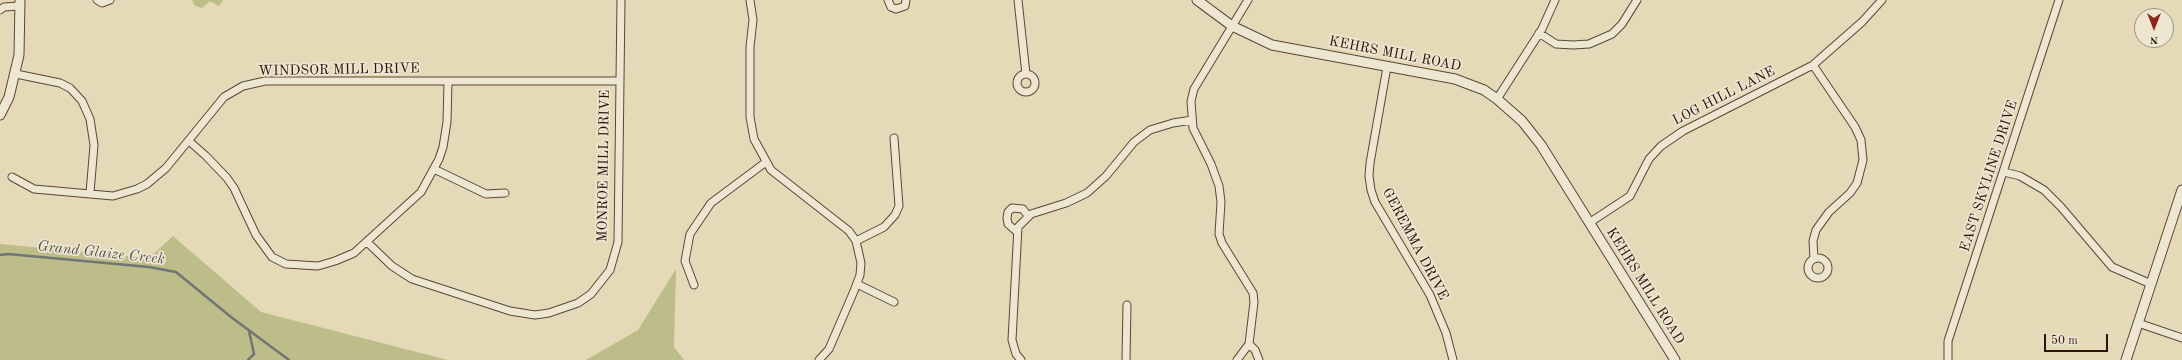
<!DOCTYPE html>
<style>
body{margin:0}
#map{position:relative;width:2182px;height:360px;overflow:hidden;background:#e4dab8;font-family:"Old Standard TT",serif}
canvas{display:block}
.north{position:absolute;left:2134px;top:8px;width:40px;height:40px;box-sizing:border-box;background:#ede7d1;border:1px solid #9f9382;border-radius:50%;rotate:180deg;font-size:11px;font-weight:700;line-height:16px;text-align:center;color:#2b150c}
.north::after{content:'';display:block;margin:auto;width:14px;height:18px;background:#8f2418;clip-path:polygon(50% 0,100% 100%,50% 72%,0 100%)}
.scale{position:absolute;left:2044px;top:334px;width:64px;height:18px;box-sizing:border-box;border:2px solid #2b150c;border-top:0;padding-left:5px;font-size:12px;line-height:14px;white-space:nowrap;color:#2b150c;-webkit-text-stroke:3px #ede7d1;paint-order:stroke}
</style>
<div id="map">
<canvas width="2182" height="360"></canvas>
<div class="north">N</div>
<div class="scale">50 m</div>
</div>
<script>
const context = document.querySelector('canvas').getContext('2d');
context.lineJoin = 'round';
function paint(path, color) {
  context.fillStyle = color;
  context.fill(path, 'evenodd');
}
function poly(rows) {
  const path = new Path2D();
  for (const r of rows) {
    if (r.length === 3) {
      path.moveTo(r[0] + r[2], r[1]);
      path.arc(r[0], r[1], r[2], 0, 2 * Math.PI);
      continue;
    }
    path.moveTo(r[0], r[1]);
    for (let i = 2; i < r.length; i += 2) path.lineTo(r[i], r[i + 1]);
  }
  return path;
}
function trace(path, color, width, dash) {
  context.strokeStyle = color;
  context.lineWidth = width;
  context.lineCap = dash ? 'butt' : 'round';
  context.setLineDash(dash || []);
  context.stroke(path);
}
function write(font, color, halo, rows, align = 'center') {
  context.font = font + ' "Old Standard TT",serif';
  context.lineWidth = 3.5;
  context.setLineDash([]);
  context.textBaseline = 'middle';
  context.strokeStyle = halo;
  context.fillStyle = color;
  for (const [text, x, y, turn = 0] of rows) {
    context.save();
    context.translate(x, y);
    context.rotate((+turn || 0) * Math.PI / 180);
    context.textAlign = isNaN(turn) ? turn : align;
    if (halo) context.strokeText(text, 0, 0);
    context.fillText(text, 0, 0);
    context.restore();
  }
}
const green = poly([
 [192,0,223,0,219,6,210,1,202,8,195,6],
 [173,236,261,312,448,360,0,360,0,244,149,258],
 [676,269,674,347,684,360,586,360,638,330]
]);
const stream = poly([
 [0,255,8,254,149,267,176,272,231,317,289,360],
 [248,360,254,354,249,331]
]);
const minor = poly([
 [97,0,102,3,110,0],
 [750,0,753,20,750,47,750,117,754,139,771,170,849,231,856,241,861,263,860,275,854,291,829,349,819,360],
 [888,0,891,7,896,9,905,6,906,0],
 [1018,0,1026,74],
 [0,10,4,7,19,6],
 [1539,33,1556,44,1573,45,1589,44,1612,34,1622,24,1637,0],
 [1813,65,1855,127,1861,140,1863,160,1857,183,1850,193,1829,212,1816,230,1813,241,1814,259],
 [1387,67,1370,163,1369,176,1371,190,1375,202,1430,295,1446,333,1453,360],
 [16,74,60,83,70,88,82,101,90,119,94,145,90,193],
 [1026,83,9],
 [1497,99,1542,29,1555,0],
 [189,141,206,156,227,178,234,188,256,235,272,257,286,264,318,266,335,261,354,253,421,192,439,159,443,147,447,122,448,82],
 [434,169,486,194,505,193],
 [2004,172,2020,176,2044,190,2061,207,2112,267,2151,284],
 [12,177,34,189,113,196,137,189,147,184,166,168,224,97,243,86,265,81,619,81],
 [1589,223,1630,196,1649,159,1661,146,1683,131,1813,65,1862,22,1882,0],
 [1017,232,1008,224,1007,218,1008,212,1012,208,1023,209,1028,216],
 [856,241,884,227,895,215,899,206,894,138],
 [367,242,392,266,412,279,510,311,535,315,549,313,578,303,591,294,610,270,618,242,621,0],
 [1818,268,10],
 [857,284,894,302],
 [694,285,685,261,690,234,711,203,766,162],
 [2138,323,2182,338],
 [1249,344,1255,350,1259,360],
 [1021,360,1016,354,1012,340,1018,227,1031,214,1066,203,1087,193,1106,176,1134,142,1150,130,1173,123,1192,120],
 [1126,360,1127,305],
 [1237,360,1249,344,1254,302,1253,293,1222,243,1219,234,1221,202,1219,186,1211,164,1193,128,1191,101,1194,89,1248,0],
 [1948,360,1948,341,2059,0]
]);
const tertiary = poly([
 [1197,0,1232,26,1272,45,1455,79,1484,90,1497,99,1522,121,1541,145,1675,360],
 [0,115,9,97,19,55,20,0],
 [2126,360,2182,190]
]);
const streetNames = [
 ["KEHRS MILL ROAD",1395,54,11],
 ["WINDSOR MILL DRIVE",339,70,-1],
 ["LOG HILL LANE",1724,96,-27],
 ["MONROE MILL DRIVE",604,166,-89],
 ["EAST SKYLINE DRIVE",1989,176,-72],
 ["GEREMMA DRIVE",1415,244,62],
 ["KEHRS MILL ROAD",1645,286,58]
];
const waterNames = [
 ["Grand Glaize Creek",101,253,6]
];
paint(green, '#bcbd89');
trace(stream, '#6f7675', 2.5);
trace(minor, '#594637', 9);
trace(tertiary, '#594637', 11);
trace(minor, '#ede7d1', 7);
trace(tertiary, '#ede7d1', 9);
write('14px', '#2b150c', '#ede7d1', streetNames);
write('italic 15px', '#534e49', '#ede7d1', waterNames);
</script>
